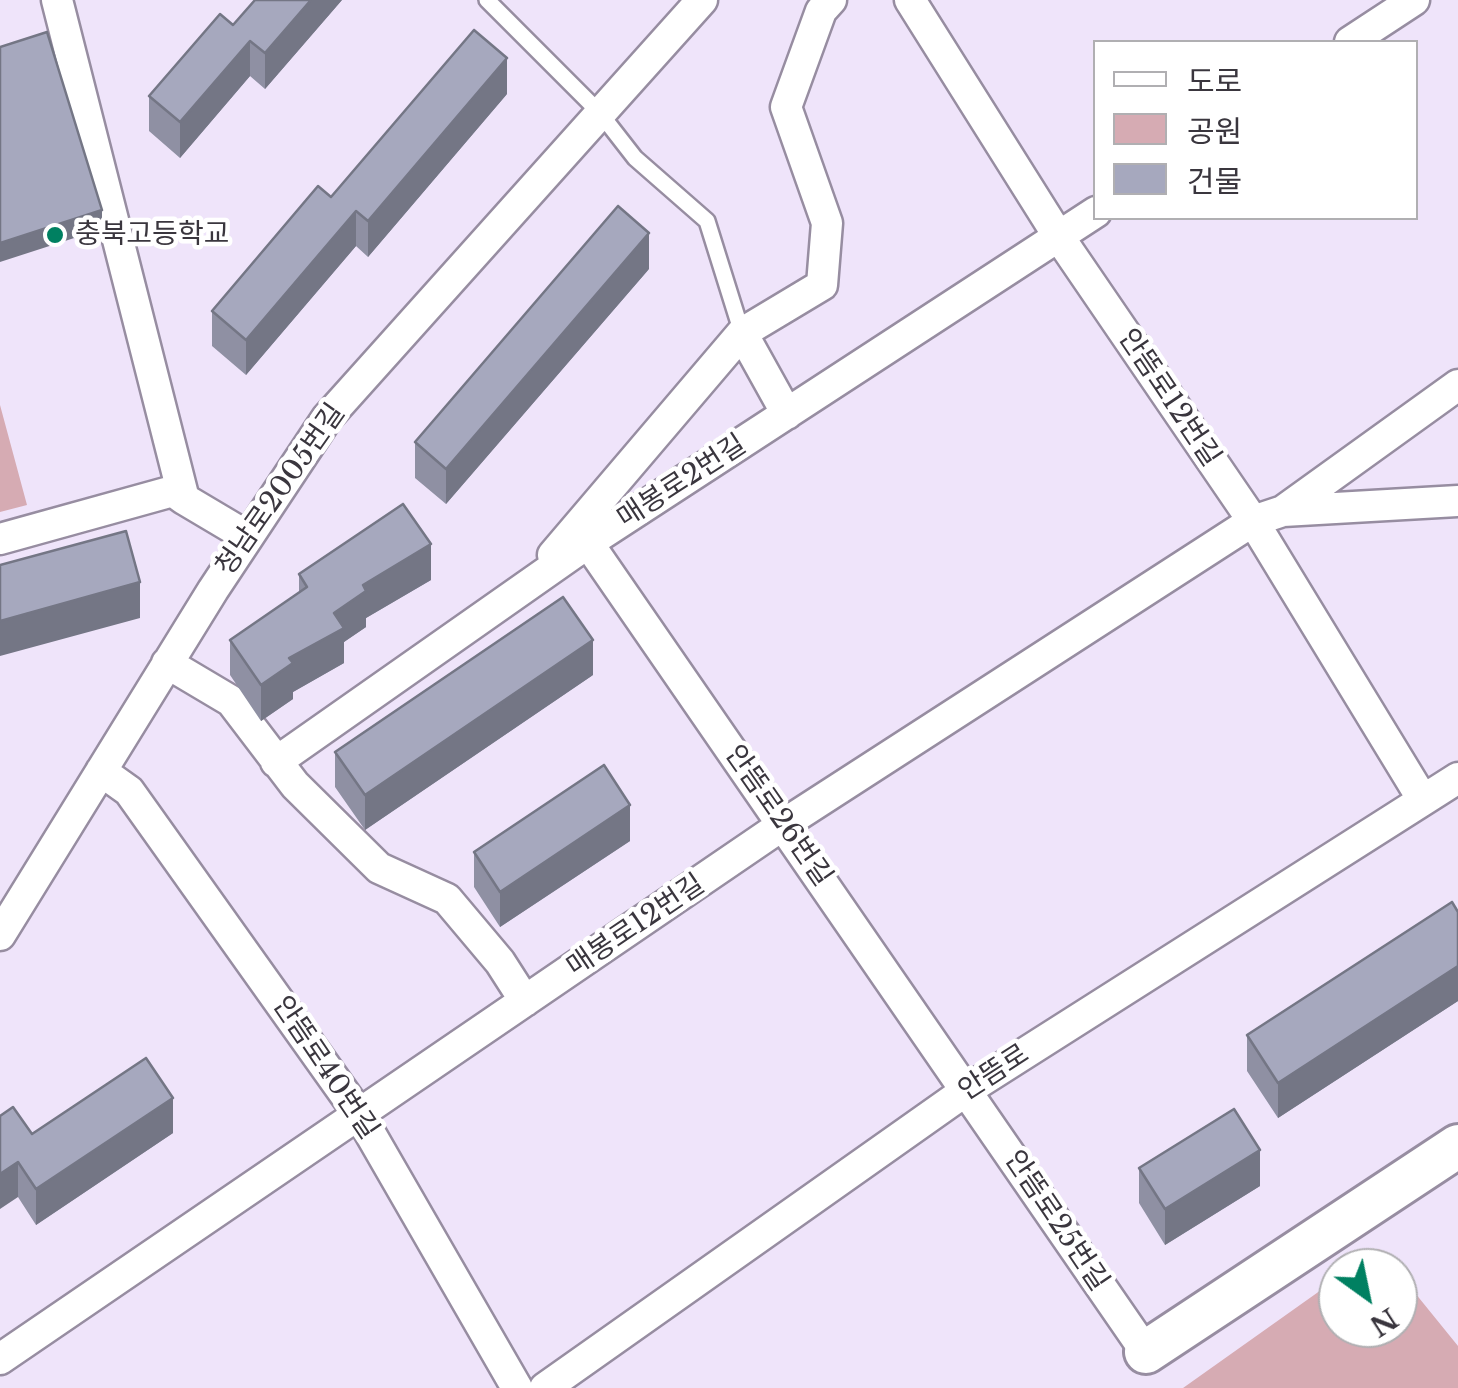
<!DOCTYPE html>
<meta charset="utf-8">
<style>
body{margin:0}
#map{position:relative;width:1458px;height:1388px;overflow:hidden;background:#efe4fa;font-family:"Libre Baskerville","Noto Sans KR",serif}
canvas{display:block}
.legend{position:absolute;left:1093px;top:40px;width:325px;height:180px;box-sizing:border-box;background:#fff;border:2px solid #b0afb2;margin:0;padding:12px 18px;list-style:none;font-size:30px;color:#3a363e}
.legend li{display:flex;align-items:center;gap:20px;height:50px}
.legend b{width:50px;border:2px solid #b0afb2}
.north{position:absolute;left:1318px;top:1248px;width:100px;height:100px;box-sizing:border-box;background:#fff;border:2px solid #b0afb2;border-radius:50%;rotate:147deg;font-size:28px;font-weight:700;line-height:40px;text-align:center;color:#3a363e}
.north::after{content:'';display:block;margin:auto;width:35px;height:45px;background:#008061;clip-path:polygon(50% 0,100% 100%,50% 72%,0 100%)}
</style>
<div id="map">
<canvas width="1458" height="1388"></canvas>
<ul class="legend">
<li><b style="height:12px;background:#fff"></b>도로</li>
<li><b style="height:28px;background:#d6abb3"></b>공원</li>
<li><b style="height:28px;background:#a6a8be"></b>건물</li>
</ul>
<div class="north">N</div>
</div>
<script>
const context = document.querySelector('canvas').getContext('2d');
context.lineJoin = 'round';
function paint(path, color) {
  context.fillStyle = color;
  context.fill(path, 'evenodd');
}
function poly(rows) {
  const path = new Path2D();
  for (const r of rows) {
    path.moveTo(r[0], r[1]);
    for (let i = 2; i < r.length; i += 2) path.lineTo(r[i], r[i + 1]);
  }
  return path;
}
function trace(path, color, width, dash) {
  context.strokeStyle = color;
  context.lineWidth = width;
  context.lineCap = dash ? 'butt' : 'round';
  context.setLineDash(dash || []);
  context.stroke(path);
}
function write(font, color, halo, rows, align = 'center') {
  context.font = font + ' "Libre Baskerville","Noto Sans KR",serif';
  context.lineWidth = 9;
  context.setLineDash([]);
  context.textBaseline = 'middle';
  context.strokeStyle = halo;
  context.fillStyle = color;
  for (const [text, x, y, turn = 0] of rows) {
    context.save();
    context.translate(x, y);
    context.rotate((+turn || 0) * Math.PI / 180);
    context.textAlign = isNaN(turn) ? turn : align;
    if (halo) context.strokeText(text, 0, 0);
    context.fillText(text, 0, 0);
    context.restore();
  }
}
const green = poly([
 [0,405,27,505,0,512],
 [1379,1249,1395,1268,1352,1268],
 [1398,1272,1458,1346,1458,1388,1183,1388,1338,1278,1338,1328,1398,1328]
]);
const lane = poly([
 [487,0,600,113,635,158,707,221,742,333]
]);
const street = poly([
 [57,0,184,499,248,537],
 [910,0,1059,237,1253,521,1423,800],
 [1350,42,1414,0],
 [742,333,787,414],
 [1283,511,1458,501],
 [0,539,173,491,184,499],
 [588,543,1146,1352],
 [553,555,742,333,822,285,827,223,786,107,821,11,831,0],
 [167,663,231,701,295,785,379,868,447,899,500,962,525,1001],
 [276,762,588,543,1096,212],
 [101,771,129,791,359,1114,517,1388],
 [0,935,213,590,327,418,702,0],
 [0,1359,784,824,1253,521,1283,511,1458,385],
 [545,1388,967,1090,1458,778]
]);
const secondary = poly([
 [1146,1352,1458,1146]
]);
const wall = poly([
 [342,0,265,89,250,76,180,158,149,131,149,96,233,25],
 [507,94,368,257,356,246,246,375,212,346,212,311,331,197],
 [649,269,446,504,415,478,415,442],
 [299,574,431,580,366,618,366,627,344,642,344,663,293,692,293,699,261,721,230,675,230,640,299,592],
 [593,675,365,830,335,787,335,752],
 [630,841,500,927,474,887,474,852],
 [1458,912,1458,1001,1278,1118,1247,1071,1247,1035],
 [0,1116,32,1134,173,1133,36,1225,18,1197],
 [1139,1168,1260,1186,1165,1245,1139,1203]
]);
const shadedWall = poly([
 [311,0,342,0,265,89,265,53],
 [250,41,250,76,180,158,180,122],
 [507,58,507,94,368,257,368,221],
 [102,210,102,229,0,262,0,243],
 [356,211,356,246,246,375,246,340],
 [649,233,649,269,446,504,446,469],
 [431,544,431,580,366,618,366,627,344,642,344,663,293,692,293,699,261,721,261,685,363,585],
 [140,582,140,618,0,656,0,621],
 [593,640,593,675,365,830,365,795],
 [630,805,630,841,500,927,500,892],
 [1458,966,1458,1001,1278,1118,1278,1083],
 [173,1098,173,1133,36,1225,36,1189],
 [1260,1150,1260,1186,1165,1245,1165,1209],
 [18,1162,18,1197,0,1209,0,1174]
]);
const building = poly([
 [255,0,311,0,265,53,250,41,180,122,149,96,220,14,233,25,255,0],
 [474,30,507,58,368,221,356,211,246,340,212,311,318,186,331,197,474,30],
 [47,32,102,210,0,243,0,47,47,32],
 [618,206,649,233,446,469,415,442,618,206],
 [403,504,431,544,363,585,366,591,334,613,344,628,289,658,293,663,261,685,230,640,307,587,299,574,403,504],
 [126,531,140,582,0,621,0,565,126,531],
 [563,597,593,640,365,795,335,752,563,597],
 [604,765,630,805,500,892,474,852,604,765],
 [1452,902,1458,912,1458,966,1278,1083,1247,1035,1452,902],
 [146,1058,173,1098,36,1189,18,1162,0,1174,0,1116,13,1107,32,1134,146,1058],
 [1234,1109,1260,1150,1165,1209,1139,1168,1234,1109]
]);
const markers = [
 [55,235,10,"#008061"]
];
const poiNames = [
 ["충북고등학교",75,235]
];
const streetNames = [
 ["안뜸로12번길",1169,398,56],
 ["매봉로2번길",682,482,-33],
 ["청남로2005번길",281,490,-55],
 ["안뜸로26번길",778,816,55],
 ["매봉로12번길",636,926,-34],
 ["안뜸로40번길",325,1068,56],
 ["안뜸로",994,1073,-33],
 ["안뜸로25번길",1056,1221,56]
];
paint(green, '#d6abb3');
trace(lane, '#978da1', 20);
trace(street, '#978da1', 35);
trace(secondary, '#978da1', 48);
trace(lane, '#fff', 15);
trace(street, '#fff', 30);
trace(secondary, '#fff', 42);
paint(wall, '#8f90a3');
paint(shadedWall, '#747685');
paint(building, '#a6a8be');
trace(building, '#747685', 2.5);
for (const [x, y, r, color] of markers) {
  const dot = new Path2D();
  dot.arc(x, y, r, 0, 2 * Math.PI);
  context.fillStyle = color;
  context.fill(dot);
  trace(dot, '#fff', 4);
}
write('28px', '#3a363e', '#fff', poiNames, 'left');
write('28px', '#3a363e', '#fff', streetNames);
</script>
